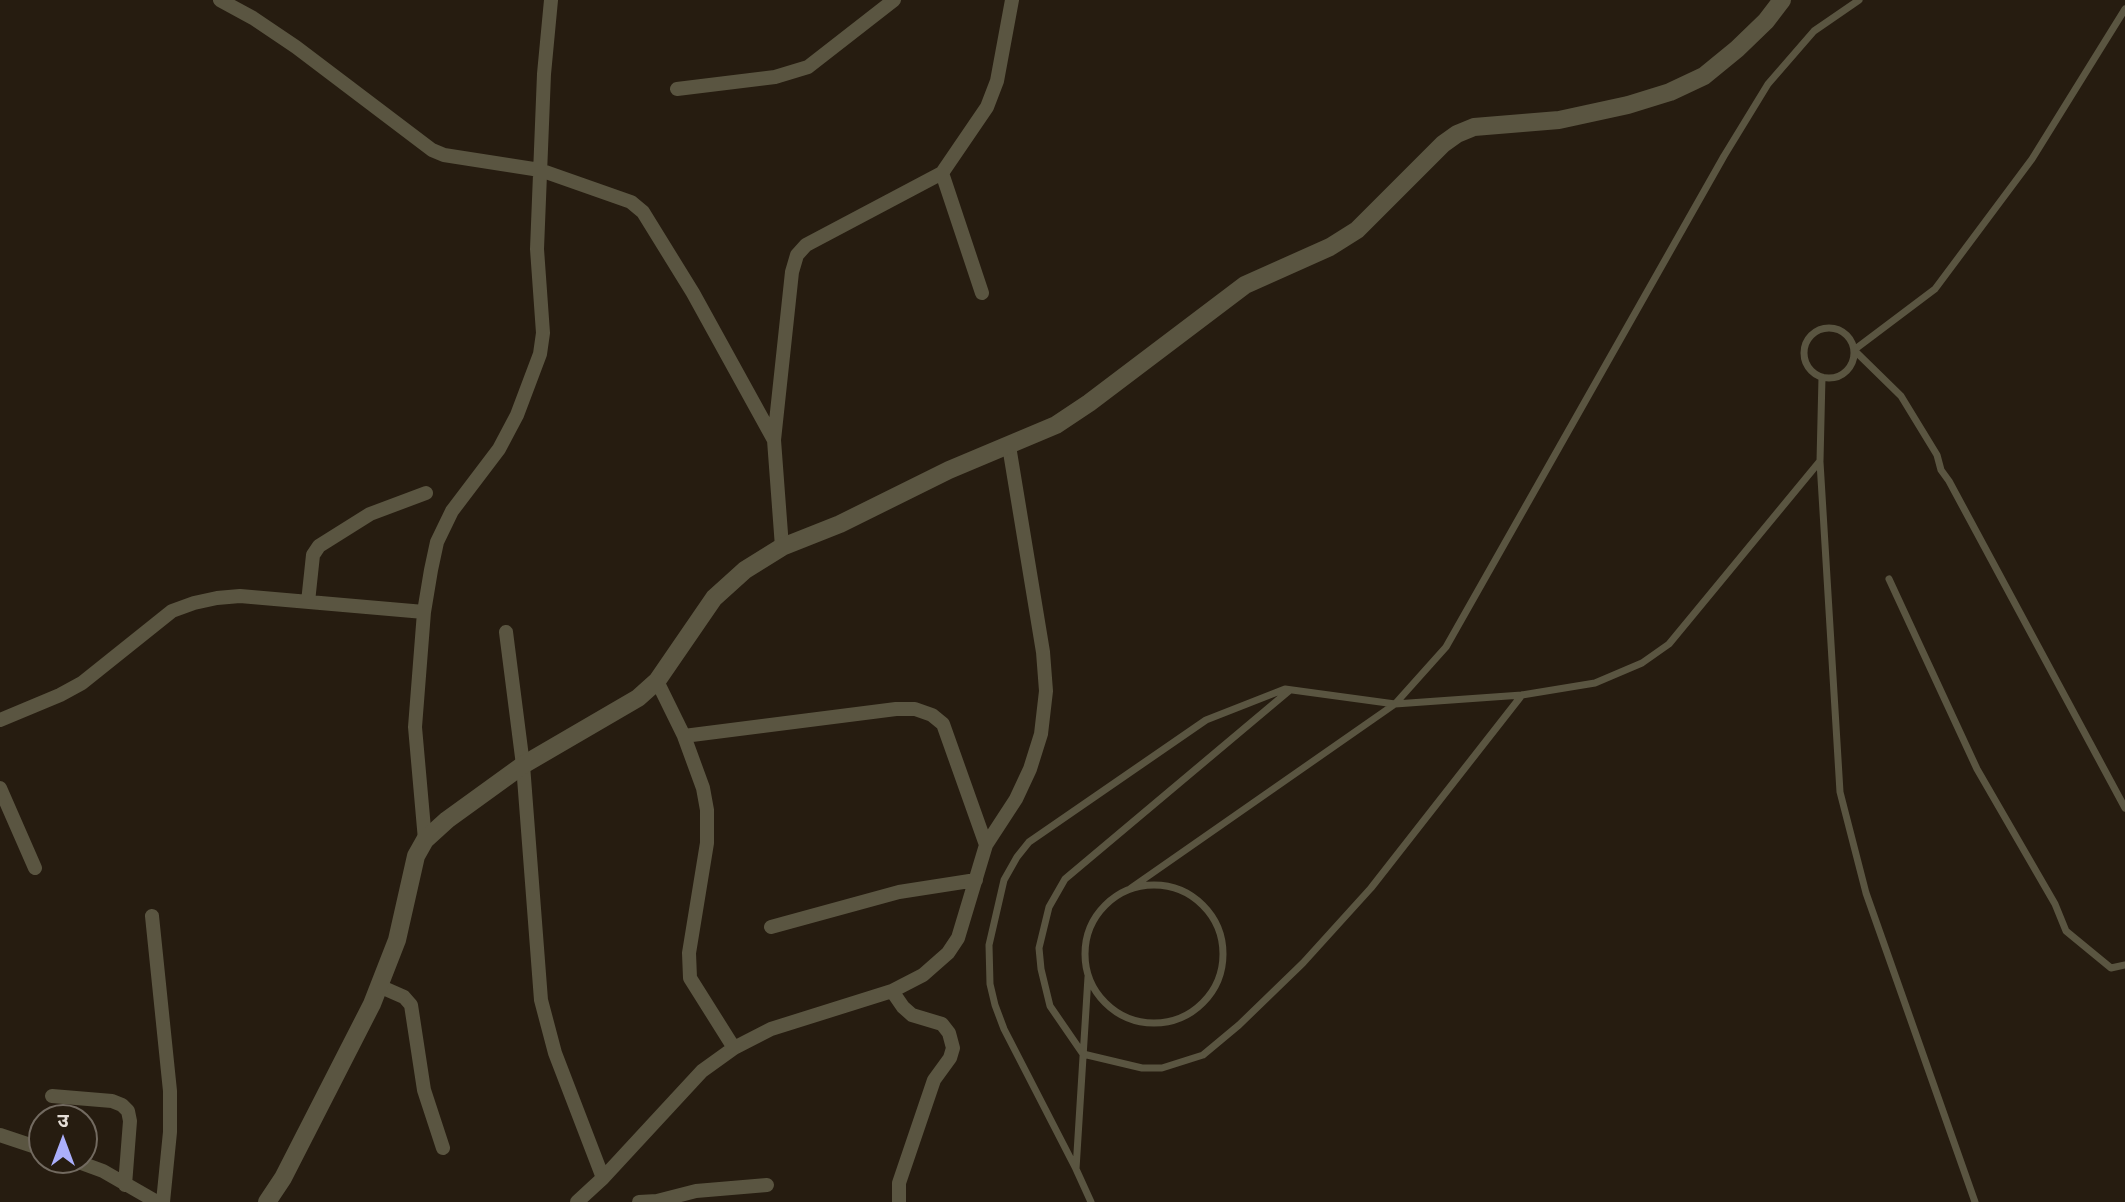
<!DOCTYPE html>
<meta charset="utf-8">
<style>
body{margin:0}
#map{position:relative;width:2125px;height:1202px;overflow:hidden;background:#261c10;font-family:"PT Sans Narrow","Noto Sans Devanagari",sans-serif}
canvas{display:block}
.north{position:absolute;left:28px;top:1104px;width:70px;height:70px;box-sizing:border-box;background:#261c10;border:2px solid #726a60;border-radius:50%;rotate:0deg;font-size:19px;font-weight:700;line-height:28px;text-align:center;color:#e5ded7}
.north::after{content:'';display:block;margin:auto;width:24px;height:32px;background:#abaffb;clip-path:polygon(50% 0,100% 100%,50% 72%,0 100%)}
</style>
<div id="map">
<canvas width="2125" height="1202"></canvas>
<div class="north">उ</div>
</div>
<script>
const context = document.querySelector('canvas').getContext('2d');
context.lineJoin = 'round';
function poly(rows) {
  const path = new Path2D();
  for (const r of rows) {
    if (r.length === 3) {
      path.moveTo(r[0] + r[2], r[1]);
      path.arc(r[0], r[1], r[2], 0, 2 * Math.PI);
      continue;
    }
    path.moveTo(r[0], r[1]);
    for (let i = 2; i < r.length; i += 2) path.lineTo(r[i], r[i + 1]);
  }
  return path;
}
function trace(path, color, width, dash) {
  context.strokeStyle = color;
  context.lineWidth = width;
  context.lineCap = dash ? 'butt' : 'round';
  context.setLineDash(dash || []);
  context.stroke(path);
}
const service = poly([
 [2125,9,2032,159,1935,289,1854,350,1901,396,1937,455,1941,470,1949,481,2125,808],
 [1829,353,25],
 [1820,462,1840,792,1866,893,1975,1202],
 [1889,579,1977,769,2055,904,2066,931,2111,968,2125,965],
 [1290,690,1065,879,1049,907,1039,948,1041,969,1050,1006,1083,1054,1142,1068,1162,1068,1203,1055,1239,1025,1303,963,1371,888,1522,695],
 [1154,954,69],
 [1131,888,1395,704,1446,647,1724,156,1768,84,1814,31,1859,0],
 [1088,977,1076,1169,1091,1202],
 [1076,1169,1004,1029,995,1005,990,984,989,945,1004,880,1017,857,1029,842,1206,720,1285,689,1395,704,1522,695,1595,683,1642,663,1669,644,1820,461,1822,377]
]);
const minor = poly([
 [220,0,253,18,296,47,432,150,444,155,540,170,631,202,643,212,693,293,774,440],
 [677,89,775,77,808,67,894,0],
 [942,173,987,107,997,81,1012,0],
 [782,547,774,440,792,272,797,255,806,245,942,173,982,293],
 [308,602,313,555,319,546,370,514,426,493],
 [506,632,523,765,541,1000,555,1053,603,1178],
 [657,681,684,736,703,788,707,810,707,843,689,953,690,978,734,1048],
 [0,720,60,695,82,683,172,611,194,603,217,598,240,596,424,612],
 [684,736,896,709,915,709,932,715,943,724,986,845],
 [0,788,35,868],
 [425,840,415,727,424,612,431,570,437,542,452,511,499,449,517,415,540,354,543,333,537,249,544,74,551,0],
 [152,916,170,1091,170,1132,163,1202],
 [771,927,899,892,976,880],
 [379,986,404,997,411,1005,424,1090,443,1148],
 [892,991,903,1007,912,1015,942,1024,949,1033,953,1048,950,1058,934,1080,899,1183,899,1202],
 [52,1096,112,1101,122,1105,128,1111,130,1121,125,1185],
 [0,1135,42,1149],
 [73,1160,103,1171,157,1202],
 [577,1202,603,1178,702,1071,734,1048,771,1029,892,991,923,975,948,953,958,938,986,845,1016,799,1030,769,1041,734,1046,691,1043,652,1009,446],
 [639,1202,657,1201,696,1191,767,1185]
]);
const tertiary = poly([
 [267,1202,283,1178,372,1004,397,940,416,856,425,840,447,820,523,765,638,698,657,681,714,598,745,570,782,547,840,524,949,470,1056,425,1089,403,1245,285,1330,247,1357,230,1443,144,1457,134,1474,127,1559,120,1628,105,1670,92,1704,76,1737,49,1766,21,1782,0]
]);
trace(service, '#5a5541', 7);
trace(minor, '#5a5541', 14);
trace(tertiary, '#5a5541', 18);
</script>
